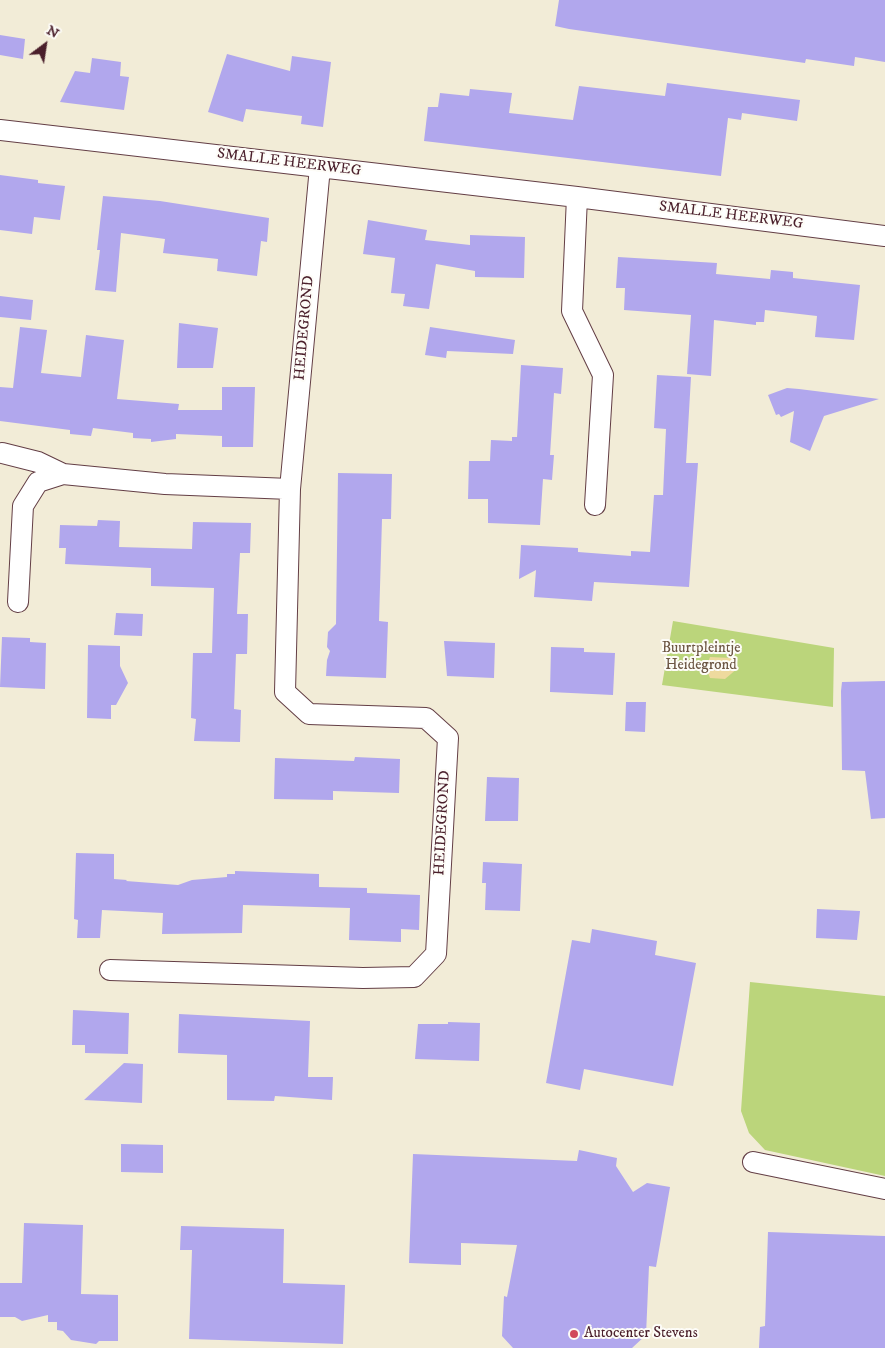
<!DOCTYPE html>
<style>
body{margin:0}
#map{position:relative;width:885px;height:1348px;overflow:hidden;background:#f2ecd7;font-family:"IM FELL DW Pica",serif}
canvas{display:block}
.north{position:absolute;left:20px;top:20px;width:50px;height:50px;-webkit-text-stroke:4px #fdfcf7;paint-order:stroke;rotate:31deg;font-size:14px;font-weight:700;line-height:20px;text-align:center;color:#4a1f2b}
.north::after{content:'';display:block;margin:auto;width:18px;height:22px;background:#4a1f2b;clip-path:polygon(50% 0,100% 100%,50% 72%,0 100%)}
</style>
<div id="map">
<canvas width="885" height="1348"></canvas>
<div class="north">N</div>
</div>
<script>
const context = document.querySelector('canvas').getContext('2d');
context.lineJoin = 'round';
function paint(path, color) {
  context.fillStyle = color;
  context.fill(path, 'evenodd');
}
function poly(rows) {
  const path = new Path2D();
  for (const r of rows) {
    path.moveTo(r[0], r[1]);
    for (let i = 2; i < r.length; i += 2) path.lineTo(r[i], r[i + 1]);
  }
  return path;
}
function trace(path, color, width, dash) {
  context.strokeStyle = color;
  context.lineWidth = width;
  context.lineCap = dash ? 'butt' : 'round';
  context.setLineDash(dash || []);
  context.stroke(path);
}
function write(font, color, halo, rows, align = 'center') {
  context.font = font + ' "IM FELL DW Pica",serif';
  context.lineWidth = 4;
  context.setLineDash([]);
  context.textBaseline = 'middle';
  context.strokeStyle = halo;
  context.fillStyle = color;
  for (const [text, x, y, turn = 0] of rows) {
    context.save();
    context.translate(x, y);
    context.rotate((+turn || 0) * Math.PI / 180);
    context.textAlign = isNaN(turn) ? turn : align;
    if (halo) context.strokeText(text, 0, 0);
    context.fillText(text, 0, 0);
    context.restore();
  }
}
const green = poly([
 [673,621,834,648,833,707,662,685],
 [750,982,885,996,885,1176,765,1150,749,1133,741,1111]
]);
const sand = poly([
 [710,657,731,658,738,668,725,679,710,678,706,668]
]);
const building = poly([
 [559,0,885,0,885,62,855,57,854,66,806,59,805,63,569,29,555,26],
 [0,35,25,39,23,59,0,55],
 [227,54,290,71,292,56,331,62,323,127,301,124,302,116,246,109,243,122,208,112],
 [92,58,121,62,120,76,129,77,124,110,60,102,75,71,90,73],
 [667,83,800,100,797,121,742,113,741,120,728,118,721,176,424,141,428,107,438,107,440,93,469,96,470,89,512,93,509,113,573,120,579,86,665,96],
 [0,175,38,180,38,183,65,186,60,220,34,217,32,234,0,230],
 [103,196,160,201,269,218,267,242,261,241,257,276,217,271,218,259,163,253,165,239,121,233,116,292,95,290,100,250,97,250],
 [368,220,427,230,425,240,470,245,470,235,525,237,524,278,475,277,475,271,436,264,429,309,403,306,405,294,391,293,395,258,363,254],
 [618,257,717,263,716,274,770,279,771,270,793,272,793,278,860,285,854,340,815,337,817,316,765,310,764,322,756,322,756,325,714,320,711,376,687,374,691,315,624,310,625,288,616,288],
 [0,296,33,300,31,320,0,317],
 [179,323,218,328,213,368,177,368],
 [20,327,47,330,41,373,81,377,86,335,124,340,117,399,179,404,178,410,222,410,222,387,255,387,253,447,222,447,222,436,176,434,176,439,151,442,151,439,133,438,133,433,93,428,91,436,70,434,70,430,0,421,0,387,13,388],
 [430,327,515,340,513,354,447,351,446,358,425,355],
 [521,365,563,368,561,394,554,393,550,455,554,455,552,480,543,479,540,525,488,523,488,499,468,499,469,461,490,461,491,440,512,441,512,437,517,437],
 [657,375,691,377,686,463,698,463,689,587,594,582,592,601,534,597,536,570,519,579,521,545,578,548,578,552,631,556,631,551,650,552,654,495,663,495,666,429,654,428],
 [787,388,799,389,879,399,824,416,810,451,790,442,794,411,781,417,779,414,776,415,768,395],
 [338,473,392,474,391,519,382,519,379,621,388,622,386,678,326,676,327,660,330,651,327,647,328,632,336,624],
 [98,520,120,521,119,547,192,549,193,522,251,523,250,553,240,553,239,572,237,614,248,614,247,654,236,654,234,709,241,710,240,742,194,741,196,719,191,718,193,653,212,653,214,588,151,586,151,568,65,564,66,548,59,548,60,525,97,526],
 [116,613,143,614,142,636,114,635],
 [2,637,30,638,30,642,46,643,45,689,0,687],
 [444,641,495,643,494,678,447,676],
 [88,645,120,646,120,666,128,683,116,705,111,705,111,719,87,718],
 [551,647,584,648,584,652,615,653,613,695,550,692],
 [885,681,885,818,871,819,865,771,842,770,841,691,842,682],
 [626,702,646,702,645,732,625,731],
 [355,757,400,759,399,793,333,791,333,800,274,799,275,758,354,761],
 [487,777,519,778,518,821,485,821],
 [76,853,114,854,114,879,127,880,126,881,178,885,192,880,227,877,227,874,235,874,235,871,319,874,319,887,367,888,367,893,420,895,419,930,401,929,401,942,349,940,350,908,243,905,242,933,162,934,163,913,102,910,100,938,77,938,78,920,74,919],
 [483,862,522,864,520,911,485,910,486,883,482,883],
 [817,909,860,911,857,940,816,938],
 [592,929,657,941,655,955,696,963,673,1086,584,1069,580,1090,546,1083,572,940,590,943],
 [73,1010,129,1013,128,1054,85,1053,85,1045,72,1045],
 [179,1014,310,1021,308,1077,333,1077,332,1100,275,1096,274,1101,227,1100,227,1055,178,1053],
 [448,1022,480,1023,479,1061,415,1059,418,1024,448,1024],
 [124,1063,143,1064,142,1103,84,1100],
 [121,1144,163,1145,163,1173,121,1172],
 [579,1150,617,1158,616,1166,633,1192,647,1183,670,1187,656,1267,649,1266,646,1335,632,1348,513,1348,502,1336,504,1296,507,1297,517,1245,461,1243,461,1265,409,1263,413,1154,577,1161],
 [24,1223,83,1225,81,1294,118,1295,118,1341,99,1341,96,1344,71,1340,63,1331,57,1330,57,1322,48,1322,48,1315,22,1321,15,1317,0,1317,0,1283,22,1283],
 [181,1226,284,1229,283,1283,345,1285,343,1344,189,1339,192,1250,180,1250],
 [768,1232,885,1236,885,1348,759,1348,760,1327,765,1326]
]);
const minor = poly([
 [0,130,577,197,885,236],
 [577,197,572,311,603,375,595,505],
 [2,453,38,462,63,474],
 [18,602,23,506,38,482,63,474,165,484,290,489],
 [110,970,363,978,414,977,436,954,448,738,426,718,309,714,285,692,290,489,320,167],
 [753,1162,885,1189]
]);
const markers = [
 [574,1334,5,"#d1495b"]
];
const streetNames = [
 ["SMALLE HEERWEG",289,163,7],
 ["SMALLE HEERWEG",731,216,7],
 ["HEIDEGROND",305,328,-85],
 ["HEIDEGROND",443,823,-87]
];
const parkNames = [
 ["Buurtpleintje",701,649],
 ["Heidegrond",701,666]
];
const poiNames = [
 ["Autocenter Stevens",584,1334]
];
paint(green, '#bbd57b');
paint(sand, '#eeda9e');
paint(building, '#b1a7ed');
trace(minor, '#633e45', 22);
trace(minor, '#fff', 20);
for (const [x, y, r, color] of markers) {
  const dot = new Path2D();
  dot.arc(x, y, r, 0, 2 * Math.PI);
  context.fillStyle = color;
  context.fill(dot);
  trace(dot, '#fdfcf7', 2);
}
write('15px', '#4a1f2b', '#fdfcf7', streetNames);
write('15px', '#6c5643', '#fdfcf7', parkNames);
write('15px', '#4a1f2b', '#fdfcf7', poiNames, 'left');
</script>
